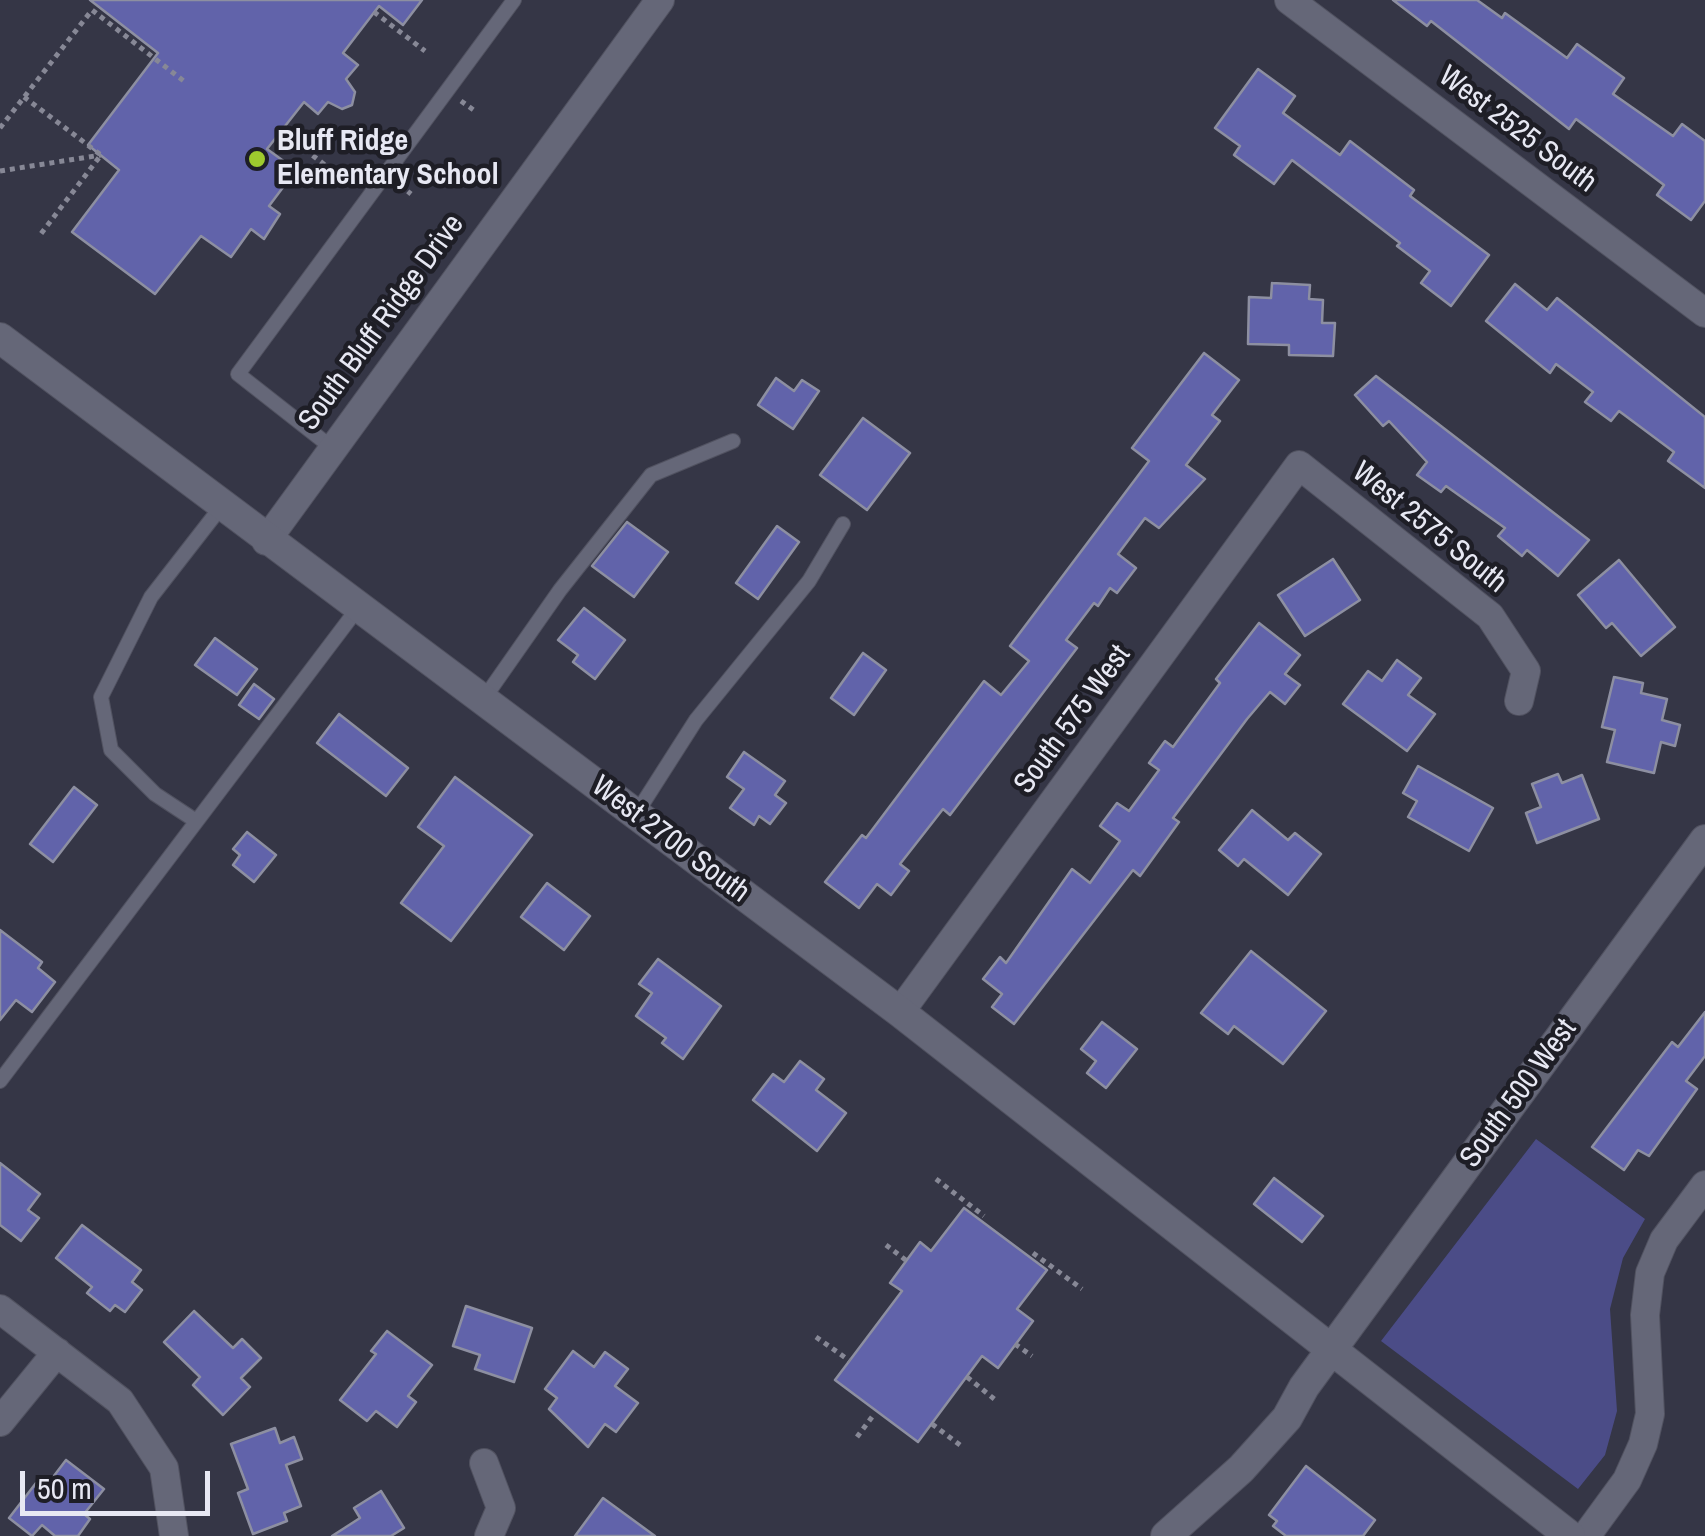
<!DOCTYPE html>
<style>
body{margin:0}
#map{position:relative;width:1705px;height:1536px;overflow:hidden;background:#353646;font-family:"Archivo Narrow",sans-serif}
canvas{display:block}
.scale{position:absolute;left:20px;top:1471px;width:190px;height:45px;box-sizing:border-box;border:5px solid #e7e8f3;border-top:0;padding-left:12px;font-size:30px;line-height:35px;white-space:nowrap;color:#e7e8f3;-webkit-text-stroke:8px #1e1e26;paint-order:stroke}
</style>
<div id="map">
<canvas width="1705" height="1536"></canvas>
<div class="scale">50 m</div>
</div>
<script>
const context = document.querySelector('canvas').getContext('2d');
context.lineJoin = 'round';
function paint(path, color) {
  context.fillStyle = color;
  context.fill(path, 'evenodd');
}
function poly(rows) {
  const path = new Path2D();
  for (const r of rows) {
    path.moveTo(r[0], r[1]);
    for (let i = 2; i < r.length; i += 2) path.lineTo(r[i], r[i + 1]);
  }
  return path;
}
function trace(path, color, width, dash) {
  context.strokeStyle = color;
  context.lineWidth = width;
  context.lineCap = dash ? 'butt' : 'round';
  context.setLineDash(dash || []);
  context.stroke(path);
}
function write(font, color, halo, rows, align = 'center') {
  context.font = font + ' "Archivo Narrow",sans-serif';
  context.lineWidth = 9;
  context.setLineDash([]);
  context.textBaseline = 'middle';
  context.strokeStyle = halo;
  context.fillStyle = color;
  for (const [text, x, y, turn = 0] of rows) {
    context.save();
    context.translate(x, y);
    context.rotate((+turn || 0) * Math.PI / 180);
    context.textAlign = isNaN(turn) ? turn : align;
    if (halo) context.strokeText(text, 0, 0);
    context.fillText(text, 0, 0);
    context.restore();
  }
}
const green = poly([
 [1536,1139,1645,1219,1623,1258,1610,1309,1617,1411,1605,1455,1578,1489,1381,1341]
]);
const building = poly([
 [90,0,422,0,403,25,379,6,343,53,358,65,346,79,355,92,352,105,342,109,328,102,318,114,304,102,267,149,296,170,269,206,280,214,264,239,251,229,231,257,201,236,155,294,72,232,119,170,88,145,158,53,90,0],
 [1393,0,1477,0,1502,18,1505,13,1567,58,1577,44,1624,78,1613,94,1673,136,1682,124,1705,141,1705,201,1691,220,1657,195,1664,185,1576,119,1569,129,1431,21,1427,26,1393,0],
 [1258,69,1295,96,1283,113,1340,155,1350,141,1414,190,1410,196,1489,255,1451,306,1421,283,1430,271,1397,246,1400,243,1292,160,1274,184,1234,155,1240,146,1215,128,1258,69],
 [1272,283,1310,285,1309,299,1323,300,1322,323,1335,323,1333,356,1289,355,1289,345,1248,344,1249,297,1271,298,1272,283],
 [1515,284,1547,310,1557,298,1705,417,1705,488,1668,461,1674,452,1619,411,1611,421,1585,402,1593,392,1556,364,1550,373,1486,321,1515,284],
 [1204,353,1239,380,1212,415,1220,421,1186,465,1205,479,1159,528,1145,518,1118,554,1136,568,1117,593,1110,588,1098,606,1094,603,1066,640,1077,648,950,815,943,809,900,864,909,871,891,895,877,884,859,908,825,882,862,835,866,838,984,681,1001,695,1029,661,1010,646,1149,461,1132,448,1204,353],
 [1376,376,1589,540,1558,576,1527,550,1522,556,1498,536,1505,528,1446,486,1441,492,1417,475,1427,462,1389,421,1383,426,1355,395,1376,376],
 [776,378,794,391,802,380,819,391,793,429,758,405,776,378],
 [863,418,910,453,867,510,820,475,863,418],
 [627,522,668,552,634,597,592,566,627,522],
 [777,526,799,542,758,599,736,583,777,526],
 [1333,559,1360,600,1305,636,1278,595,1333,559],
 [1619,560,1675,627,1641,656,1612,623,1606,628,1578,595,1619,560],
 [584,608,625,640,595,679,573,662,578,655,558,640,584,608],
 [1259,623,1300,655,1285,674,1300,685,1285,704,1270,692,1247,719,1173,818,1179,822,1140,876,1133,870,1014,1024,992,1007,1002,994,983,979,1000,957,1006,963,1072,869,1090,883,1120,841,1100,826,1117,803,1129,811,1159,770,1149,763,1165,741,1173,747,1220,683,1216,679,1259,623],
 [215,638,257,669,237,695,195,665,215,638],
 [863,653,886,670,854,715,831,698,863,653],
 [1397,660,1421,678,1408,695,1435,714,1407,751,1343,704,1368,671,1382,681,1397,660],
 [1614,677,1643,683,1641,693,1667,699,1662,720,1680,725,1675,746,1661,742,1654,773,1607,762,1615,730,1602,727,1614,677],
 [254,684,274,699,259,719,239,705,254,684],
 [339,714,408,768,386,796,317,743,339,714],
 [744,752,785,781,775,795,786,803,770,824,759,816,754,825,730,808,744,789,727,777,744,752],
 [1418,766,1493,808,1469,851,1408,817,1417,801,1403,793,1418,766],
 [1558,774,1562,783,1582,775,1599,819,1537,843,1526,813,1541,807,1532,784,1558,774],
 [455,777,532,835,451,941,401,903,444,846,418,827,455,777],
 [74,787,97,805,53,862,30,844,74,787],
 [1252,810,1288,840,1295,833,1321,854,1288,895,1244,859,1238,866,1219,850,1252,810],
 [247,832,276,855,254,882,233,865,240,855,233,849,247,832],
 [547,883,590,916,564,950,521,917,547,883],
 [0,930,42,962,38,968,55,982,32,1012,16,1000,0,1020,0,930],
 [1251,951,1326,1011,1283,1064,1234,1026,1228,1034,1201,1013,1251,951],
 [658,959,721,1006,683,1059,662,1043,666,1038,636,1016,652,993,639,984,658,959],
 [1705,1012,1705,1056,1686,1081,1697,1089,1649,1156,1638,1150,1624,1170,1592,1147,1672,1042,1678,1047,1705,1012],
 [1102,1022,1137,1049,1106,1088,1087,1073,1096,1061,1081,1049,1102,1022],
 [800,1061,824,1079,816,1090,846,1113,817,1151,753,1100,773,1074,784,1082,800,1061],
 [0,1163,40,1194,28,1210,39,1218,21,1241,0,1225,0,1163],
 [1274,1178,1323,1216,1302,1242,1254,1204,1274,1178],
 [964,1208,1047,1270,1017,1309,1033,1321,998,1368,982,1356,918,1442,835,1380,902,1291,890,1283,920,1242,931,1251,964,1208],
 [82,1225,141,1270,132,1282,142,1290,125,1312,115,1305,110,1311,87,1293,92,1287,56,1258,82,1225],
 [466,1306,532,1328,514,1382,475,1369,480,1355,453,1346,466,1306],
 [194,1311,233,1348,242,1339,261,1358,241,1378,250,1387,223,1415,193,1385,200,1377,164,1342,194,1311],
 [387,1331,432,1365,408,1396,416,1402,397,1427,376,1411,367,1421,340,1400,376,1354,371,1351,387,1331],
 [573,1351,594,1367,605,1352,628,1369,615,1386,638,1403,616,1432,605,1424,588,1447,549,1409,557,1398,545,1389,573,1351],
 [275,1428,280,1443,294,1437,302,1459,286,1465,301,1506,284,1513,287,1521,253,1534,238,1493,248,1489,231,1444,275,1428],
 [66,1460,104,1489,84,1514,90,1519,78,1536,55,1536,42,1525,32,1536,9,1518,36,1483,44,1489,66,1460],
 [1306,1466,1375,1520,1363,1536,1286,1536,1273,1526,1277,1521,1269,1515,1306,1466],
 [381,1491,404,1528,391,1536,332,1536,360,1518,354,1508,381,1491],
 [603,1498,655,1536,575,1536,603,1498]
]);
const path = poly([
 [374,12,425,51],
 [24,97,101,155,40,235],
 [461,101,475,111],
 [0,128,92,10,185,82],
 [281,131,334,172],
 [0,171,101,155],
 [400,185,411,194],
 [936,1179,984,1216],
 [886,1245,907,1261],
 [1033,1253,1082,1289],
 [816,1337,850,1361],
 [1015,1344,1032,1356],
 [967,1377,998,1402],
 [932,1424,964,1448],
 [857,1437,875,1413]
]);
const lane = poly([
 [331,447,238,374,514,0],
 [483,700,560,590,651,475,733,441],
 [636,814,696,720,809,581,843,524],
 [196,821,155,794,111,750,101,697,151,597,221,507],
 [0,1081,358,608]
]);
const street = poly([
 [1289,0,1705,313],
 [266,541,660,0],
 [900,1012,1299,465,1490,616,1526,671,1519,701],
 [0,1309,120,1401,164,1468,174,1536],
 [0,1422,57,1352],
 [484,1463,501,1508,489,1536],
 [1586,1536,1627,1480,1643,1444,1650,1414,1645,1315,1650,1273,1664,1240,1705,1185]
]);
const secondary = poly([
 [0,338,900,1012,1570,1536],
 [1166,1536,1241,1469,1287,1418,1304,1387,1705,840]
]);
const markers = [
 [257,159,10,"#9eca2e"]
];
const streetNames = [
 ["West 2525 South",1517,130,37],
 ["South Bluff Ridge Drive",382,323,-54],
 ["West 2575 South",1429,528,39],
 ["South 575 West",1073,720,-54],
 ["West 2700 South",670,840,37],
 ["South 500 West",1519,1094,-54]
];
const poiNames = [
 ["Bluff Ridge",277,142],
 ["Elementary School",277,176]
];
paint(green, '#4b4c87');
paint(building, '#6163aa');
trace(building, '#8d8fa1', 2.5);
trace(lane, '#515260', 16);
trace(street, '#515260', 30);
trace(secondary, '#515260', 32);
trace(path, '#878896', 5, [5, 5]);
trace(lane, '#656778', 14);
trace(street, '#656778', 28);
trace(secondary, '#656778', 30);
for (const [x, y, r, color] of markers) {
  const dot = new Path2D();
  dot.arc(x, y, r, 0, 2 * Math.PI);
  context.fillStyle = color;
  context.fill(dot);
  trace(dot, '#1e1e26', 4);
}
write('30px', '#e7e8f3', '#1e1e26', streetNames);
write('bold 30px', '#e7e8f3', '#1e1e26', poiNames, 'left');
</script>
